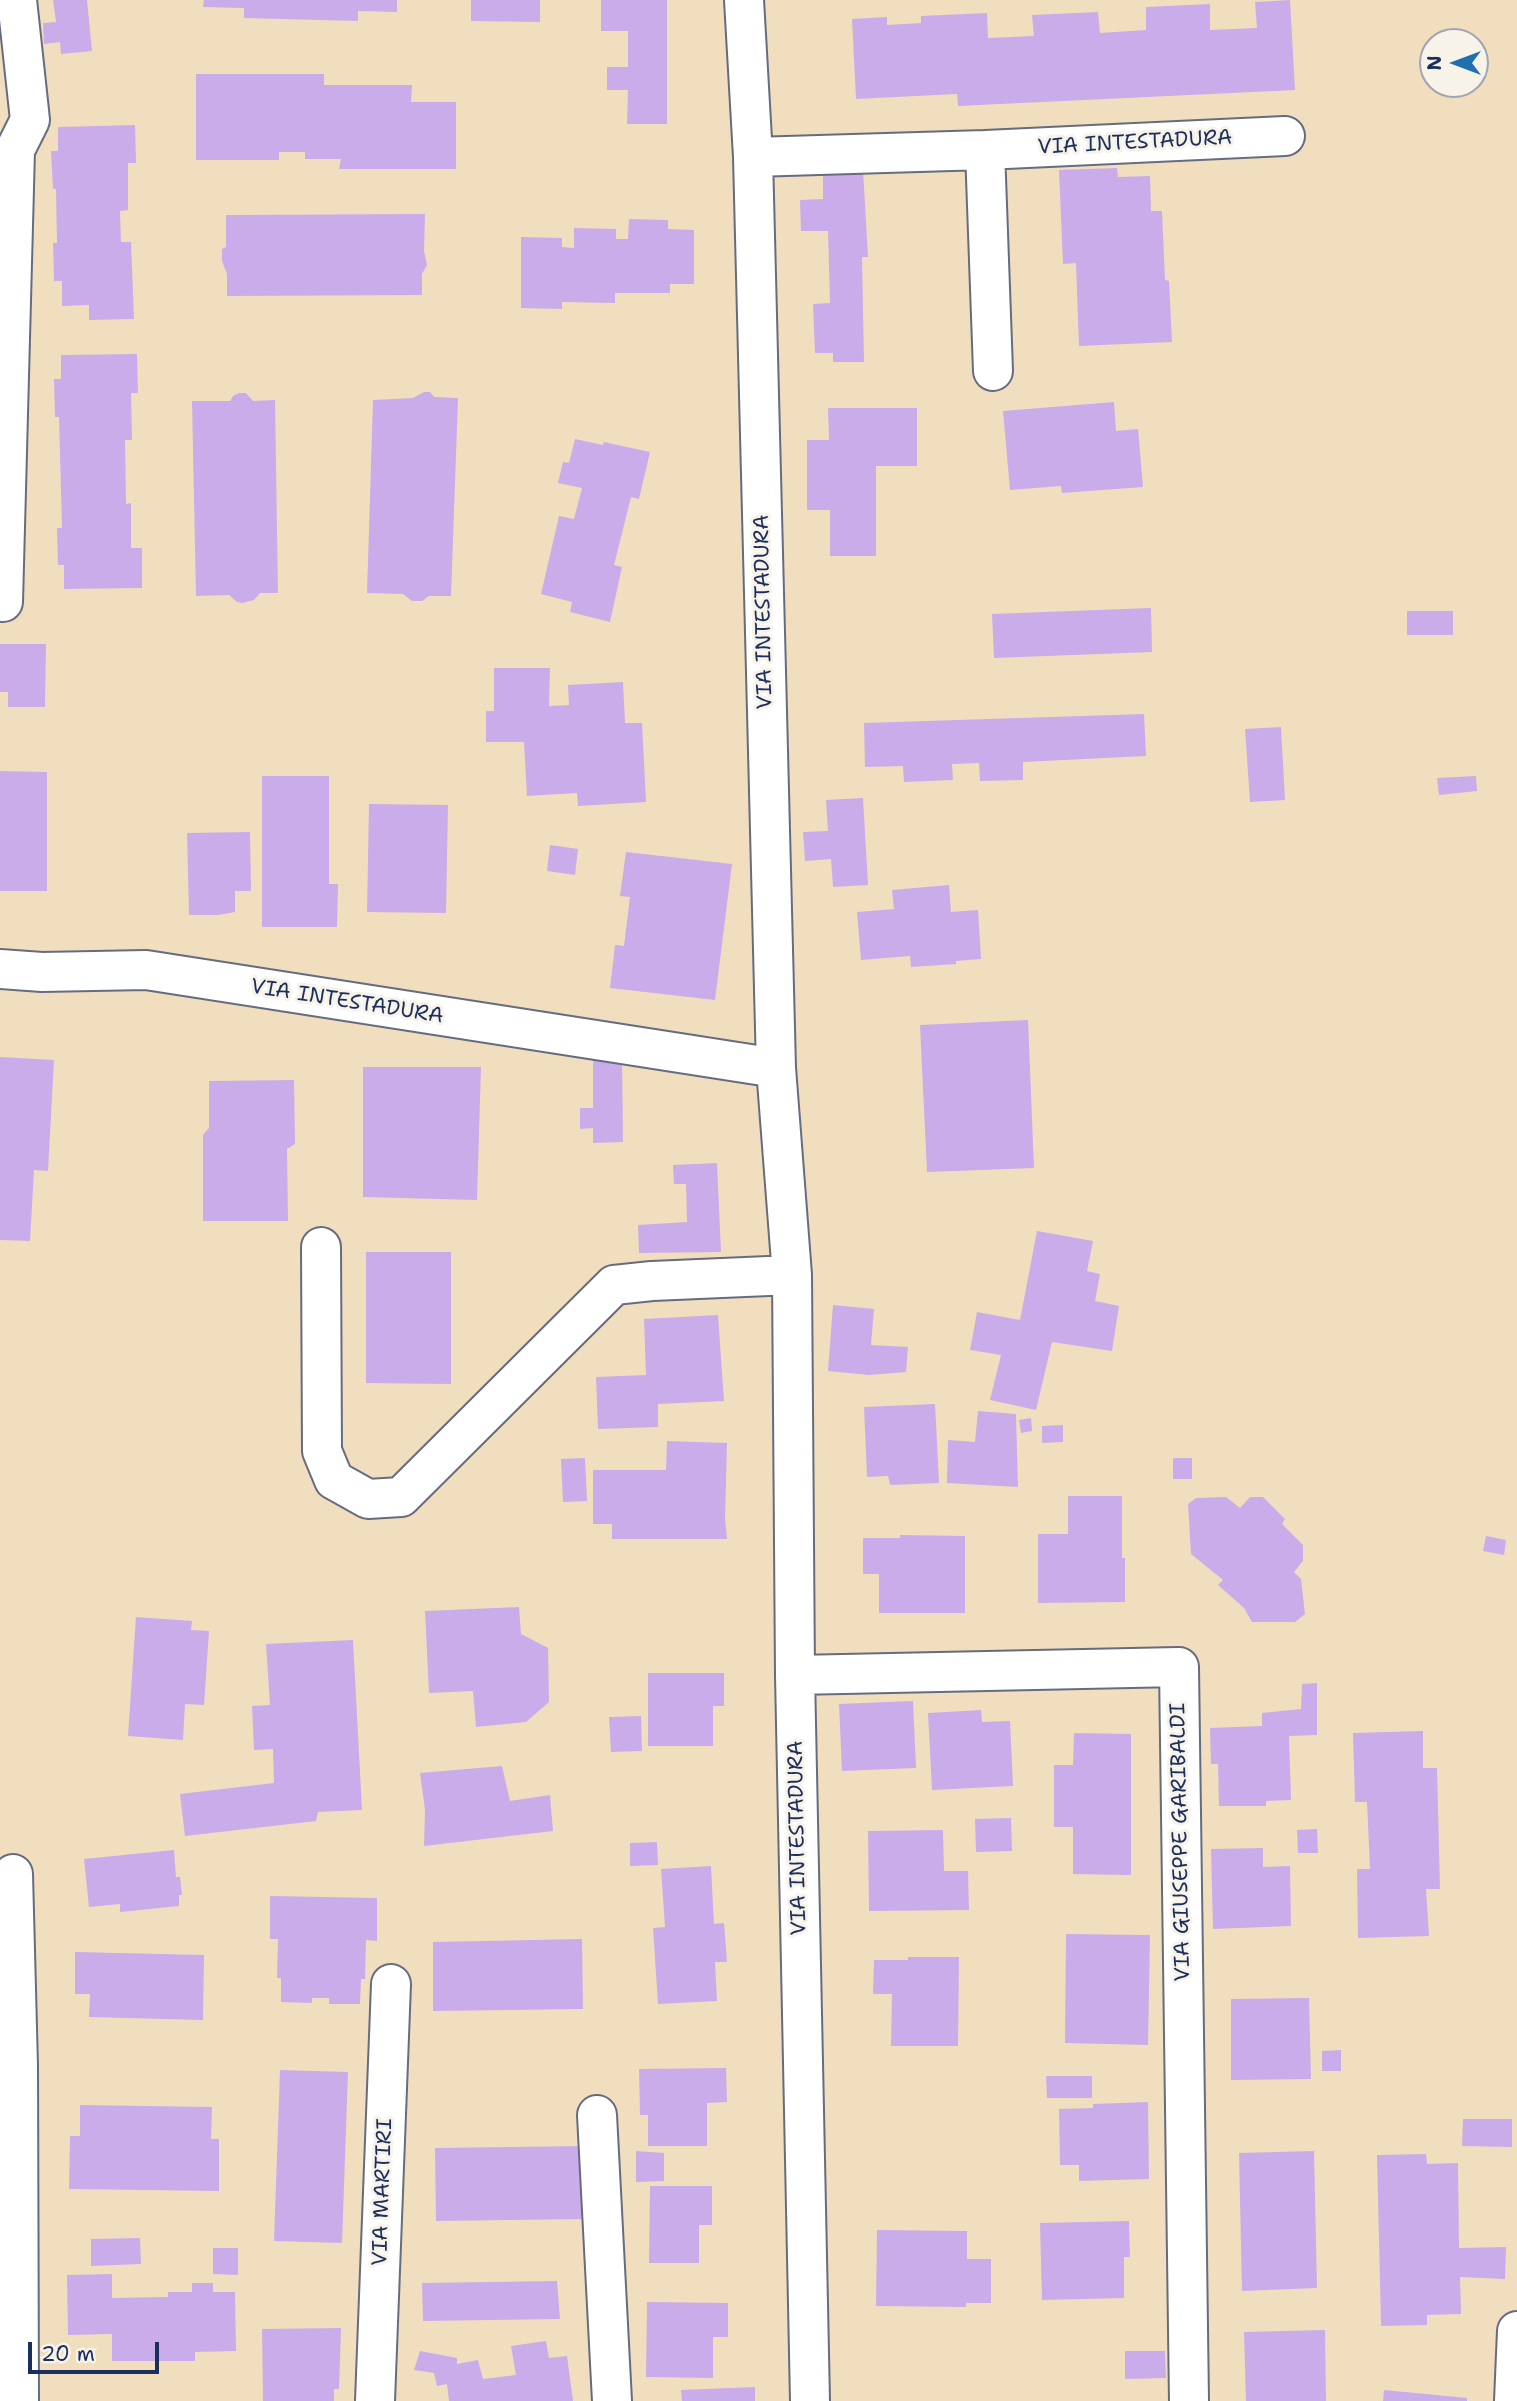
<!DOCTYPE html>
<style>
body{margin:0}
#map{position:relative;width:1517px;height:2401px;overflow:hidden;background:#f1debe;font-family:"Shantell Sans",sans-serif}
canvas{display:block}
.north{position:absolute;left:1419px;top:28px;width:70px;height:70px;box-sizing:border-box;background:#f7f3e8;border:2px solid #9fa5b1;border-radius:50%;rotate:270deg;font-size:19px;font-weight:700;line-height:28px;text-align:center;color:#1b2f5e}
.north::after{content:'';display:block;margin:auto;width:24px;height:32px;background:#1f6fb2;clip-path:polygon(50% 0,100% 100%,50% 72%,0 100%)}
.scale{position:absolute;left:28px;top:2342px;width:131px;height:32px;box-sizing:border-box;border:4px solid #1b2f5e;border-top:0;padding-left:9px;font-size:21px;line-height:24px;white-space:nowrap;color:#1b2f5e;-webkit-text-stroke:5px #f7f3e8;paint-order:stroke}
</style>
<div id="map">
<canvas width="1517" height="2401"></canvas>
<div class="north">N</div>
<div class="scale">20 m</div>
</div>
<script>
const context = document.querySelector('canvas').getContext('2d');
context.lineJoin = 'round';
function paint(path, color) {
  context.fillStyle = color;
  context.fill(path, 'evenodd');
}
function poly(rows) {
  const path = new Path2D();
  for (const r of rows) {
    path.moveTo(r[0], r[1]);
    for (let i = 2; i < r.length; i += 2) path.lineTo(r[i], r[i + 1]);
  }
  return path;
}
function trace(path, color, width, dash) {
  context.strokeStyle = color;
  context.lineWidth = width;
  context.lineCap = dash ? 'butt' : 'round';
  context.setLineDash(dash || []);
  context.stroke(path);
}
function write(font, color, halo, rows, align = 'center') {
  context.font = font + ' "Shantell Sans",sans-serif';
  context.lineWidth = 6;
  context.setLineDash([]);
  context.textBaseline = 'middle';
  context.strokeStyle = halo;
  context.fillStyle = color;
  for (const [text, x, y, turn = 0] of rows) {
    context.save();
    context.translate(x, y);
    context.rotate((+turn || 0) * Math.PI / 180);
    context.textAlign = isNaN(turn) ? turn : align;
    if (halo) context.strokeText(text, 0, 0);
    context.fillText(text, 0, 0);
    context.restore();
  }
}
const building = poly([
 [53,0,87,0,92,51,61,54,60,42,44,44,43,23,56,22],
 [204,0,397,0,397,12,358,11,358,21,244,18,244,8,203,7],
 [471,0,540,0,540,22,471,21],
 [601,0,667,0,667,124,627,124,628,90,607,90,607,67,628,67,628,31,601,31],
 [1290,0,1295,90,958,106,957,94,856,99,852,19,887,17,887,25,921,23,921,16,987,13,988,38,1034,36,1032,15,1098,12,1100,33,1146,30,1146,7,1210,4,1210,30,1257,28,1255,2],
 [196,74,324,74,324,85,412,85,411,102,456,102,456,169,339,169,341,159,305,159,305,152,279,152,279,160,196,160],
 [135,125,136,163,128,163,128,210,120,211,121,242,131,242,134,319,89,320,89,305,62,306,62,281,54,281,53,243,57,243,56,189,53,189,51,151,58,151,58,127],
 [1117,168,1118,177,1150,176,1151,211,1162,211,1165,280,1169,281,1172,342,1079,346,1076,263,1063,264,1059,170],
 [863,170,868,257,862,257,864,362,833,362,833,353,815,353,813,304,830,303,828,231,801,231,800,200,823,199,823,171],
 [425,214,424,251,427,265,422,274,422,295,227,296,227,274,222,261,222,249,226,247,226,215],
 [629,219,668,220,668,229,694,230,694,284,670,284,670,293,615,293,615,303,562,302,562,309,521,308,521,237,562,238,562,247,574,248,574,228,616,229,616,239,628,239],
 [137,354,138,393,131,393,132,440,125,440,126,504,131,503,131,548,142,548,142,588,64,589,64,565,58,565,57,528,62,528,59,417,55,417,54,379,61,379,61,355],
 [424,392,430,392,434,397,458,398,451,596,429,596,422,601,412,601,403,594,367,593,373,400,413,398],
 [239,393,246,393,253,401,275,400,278,593,260,593,254,600,242,603,237,602,229,595,196,596,192,401,230,401,233,396],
 [1114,402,1116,431,1138,429,1143,487,1062,493,1061,486,1010,490,1003,411],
 [828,408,917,408,917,466,876,466,876,556,830,556,830,510,807,510,807,440,829,440],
 [575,439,603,445,604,442,650,452,639,499,631,497,614,565,622,567,610,622,570,612,572,602,541,594,559,516,574,519,582,488,558,483,563,462,569,463],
 [1151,608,1152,652,994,658,992,614],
 [1407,611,1453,611,1453,635,1407,635],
 [0,644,46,644,45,707,8,707,8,692,0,692],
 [494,668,550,668,549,706,569,705,568,685,623,682,625,723,642,723,646,802,578,806,577,793,527,796,524,742,486,742,486,711,494,711],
 [1144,714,1146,756,1023,762,1023,780,980,781,979,763,952,764,953,780,904,782,903,766,865,767,864,723],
 [1281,727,1285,800,1250,802,1245,729],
 [0,771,47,772,47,891,0,891],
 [262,776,329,776,329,884,338,884,337,927,262,927],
 [1476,776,1477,791,1439,795,1437,778],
 [863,798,868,885,833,887,831,859,805,861,803,832,828,831,826,800],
 [369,804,448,805,446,913,367,912],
 [250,832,251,891,235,891,235,912,218,915,189,915,187,833],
 [550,845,578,849,575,875,547,871],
 [626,852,732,864,715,1000,610,988,615,945,624,946,630,897,620,896],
 [949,885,951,912,978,910,981,959,956,961,956,964,911,967,910,956,861,960,857,912,894,909,892,890],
 [1028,1020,1034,1168,927,1172,920,1025],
 [0,1057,54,1060,48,1171,34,1170,30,1241,0,1240],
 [622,1057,623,1142,593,1143,593,1128,580,1129,580,1108,593,1108,593,1058],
 [363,1067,481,1067,477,1200,363,1197],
 [294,1080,295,1144,287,1149,288,1221,203,1221,203,1135,209,1128,209,1081],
 [717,1163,721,1252,639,1253,638,1225,687,1222,686,1184,674,1184,673,1165],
 [1037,1231,1093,1241,1087,1271,1100,1274,1095,1301,1119,1306,1112,1351,1052,1342,1036,1410,990,1400,1001,1355,970,1350,977,1312,1020,1320],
 [366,1252,451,1252,451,1384,366,1383],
 [833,1305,874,1309,871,1345,908,1347,906,1372,869,1375,828,1371],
 [718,1315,724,1401,658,1404,658,1427,598,1429,596,1377,646,1375,644,1319],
 [935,1404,939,1483,890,1485,888,1476,867,1477,864,1407],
 [978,1411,1016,1414,1018,1487,947,1483,948,1440,975,1442],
 [1031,1418,1032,1431,1021,1433,1019,1420],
 [1063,1425,1063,1442,1042,1443,1042,1426],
 [667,1441,727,1443,725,1519,727,1539,612,1539,612,1524,593,1524,593,1470,666,1470],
 [585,1458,587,1501,563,1502,561,1459],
 [1173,1458,1192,1458,1192,1479,1173,1479],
 [1068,1496,1122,1496,1122,1558,1125,1558,1125,1602,1038,1603,1038,1534,1068,1534],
 [1226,1497,1240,1508,1250,1497,1263,1497,1285,1519,1282,1524,1303,1545,1303,1561,1294,1572,1301,1579,1305,1614,1295,1622,1252,1622,1244,1608,1218,1585,1223,1580,1191,1554,1188,1504,1196,1498],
 [900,1535,965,1536,965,1613,879,1613,879,1574,863,1574,863,1538,900,1538],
 [1486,1536,1506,1540,1504,1555,1483,1551],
 [519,1607,521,1634,548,1648,549,1702,526,1722,476,1727,473,1691,429,1693,425,1611],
 [136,1617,192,1621,191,1630,209,1631,204,1705,185,1704,183,1740,128,1736],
 [353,1640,362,1810,318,1812,316,1821,185,1836,180,1794,274,1783,273,1749,254,1750,252,1706,270,1705,266,1644],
 [648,1673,724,1673,724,1706,713,1706,713,1746,648,1746],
 [1317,1683,1317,1735,1289,1736,1291,1800,1266,1801,1266,1806,1219,1806,1218,1764,1211,1764,1210,1728,1262,1726,1262,1713,1301,1709,1302,1684],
 [913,1701,916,1768,842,1771,839,1704],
 [981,1710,982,1722,1010,1721,1013,1786,932,1790,928,1713],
 [641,1716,642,1751,611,1752,609,1717],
 [1423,1731,1423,1768,1437,1768,1440,1889,1426,1889,1429,1936,1358,1938,1357,1869,1370,1869,1367,1802,1355,1802,1353,1733],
 [1074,1733,1131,1734,1131,1875,1073,1874,1073,1827,1054,1827,1054,1765,1073,1765],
 [502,1766,510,1801,550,1795,553,1831,424,1846,425,1810,420,1773],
 [1011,1818,1012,1851,976,1852,975,1819],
 [1317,1829,1318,1853,1298,1853,1297,1830],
 [943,1830,944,1871,968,1871,969,1910,869,1911,868,1831],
 [657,1842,658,1865,630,1866,630,1843],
 [1263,1848,1263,1867,1290,1866,1291,1926,1213,1929,1211,1849],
 [174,1850,176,1877,180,1877,182,1895,179,1895,179,1906,120,1912,120,1904,89,1907,84,1859],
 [711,1866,714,1924,724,1923,727,1962,715,1962,717,2001,658,2004,653,1928,665,1927,661,1869],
 [270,1896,377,1898,377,1941,366,1940,365,1979,361,1979,360,2004,329,2004,329,1998,312,1998,312,2003,281,2002,281,1978,277,1978,278,1939,270,1939],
 [1066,1934,1150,1935,1148,2045,1065,2043],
 [582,1939,583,2009,433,2011,433,1942],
 [75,1952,204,1955,203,2020,89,2017,90,1994,75,1994],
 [908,1957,959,1957,958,2046,891,2046,892,1994,873,1994,874,1960,908,1960],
 [1309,1998,1311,2079,1231,2080,1231,1999],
 [1341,2050,1341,2071,1322,2071,1322,2051],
 [726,2068,727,2102,707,2103,707,2146,648,2146,648,2115,640,2115,639,2069],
 [280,2070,348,2072,342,2243,274,2241],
 [1046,2076,1092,2076,1092,2098,1047,2098],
 [1148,2102,1149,2179,1079,2181,1079,2165,1060,2165,1059,2109,1093,2108,1093,2104],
 [80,2105,212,2107,211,2139,219,2139,219,2191,69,2189,70,2136,80,2136],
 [1463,2119,1512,2119,1512,2147,1462,2146],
 [584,2146,585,2219,436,2221,435,2148],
 [636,2151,664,2153,664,2181,636,2182],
 [1314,2151,1317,2288,1242,2291,1239,2153],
 [1426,2154,1427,2164,1458,2163,1459,2248,1506,2247,1505,2279,1460,2277,1461,2314,1427,2315,1427,2325,1381,2326,1377,2155],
 [650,2186,712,2186,712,2225,699,2225,699,2263,649,2263],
 [1129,2221,1130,2257,1124,2257,1124,2298,1042,2300,1040,2223],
 [877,2230,967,2231,967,2259,991,2259,991,2303,966,2303,966,2307,876,2306],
 [140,2238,141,2264,91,2266,91,2239],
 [213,2248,238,2248,238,2275,213,2274],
 [112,2274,112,2298,168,2297,168,2292,192,2292,192,2283,213,2283,213,2292,235,2292,236,2351,195,2352,195,2361,112,2361,112,2334,68,2335,67,2275],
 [557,2281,560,2319,423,2321,422,2283],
 [647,2302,728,2303,728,2337,713,2337,713,2378,646,2377],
 [341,2328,339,2389,334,2389,334,2401,263,2401,262,2329],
 [1325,2330,1326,2401,1246,2401,1244,2332],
 [546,2341,549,2358,567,2356,573,2401,449,2401,447,2384,437,2386,434,2373,414,2370,420,2351,457,2358,457,2364,478,2360,483,2379,516,2375,511,2346],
 [1125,2351,1165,2351,1166,2378,1125,2379],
 [755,2387,755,2401,682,2401,681,2390],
 [1384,2390,1467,2398,1467,2401,1383,2401]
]);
const minor = poly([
 [744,0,753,157,776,1068,792,1275,795,1675,810,2401],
 [985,150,993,371],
 [753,157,985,150,1285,136],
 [3,602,15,150,30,120,17,0],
 [0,969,42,972,146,970,776,1068],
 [321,1247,322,1451,334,1480,368,1499,401,1497,614,1285,652,1281,792,1275],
 [795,1675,1179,1667,1189,2401],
 [13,1874,18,2066,19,2401],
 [597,2115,612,2401],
 [375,2401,391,1984],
 [1514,2401,1517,2331]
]);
const streetNames = [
 ["VIA INTESTADURA",1135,143,-3],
 ["VIA INTESTADURA",764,612,-91],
 ["VIA INTESTADURA",347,1002,9],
 ["VIA INTESTADURA",798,1838,-91],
 ["VIA GIUSEPPE GARIBALDI",1181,1842,-91],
 ["VIA MARTIRI",383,2192,-88]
];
paint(building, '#caaceb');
trace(minor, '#666c80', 42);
trace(minor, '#fff', 38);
write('21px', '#1b2f5e', '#f7f3e8', streetNames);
</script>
